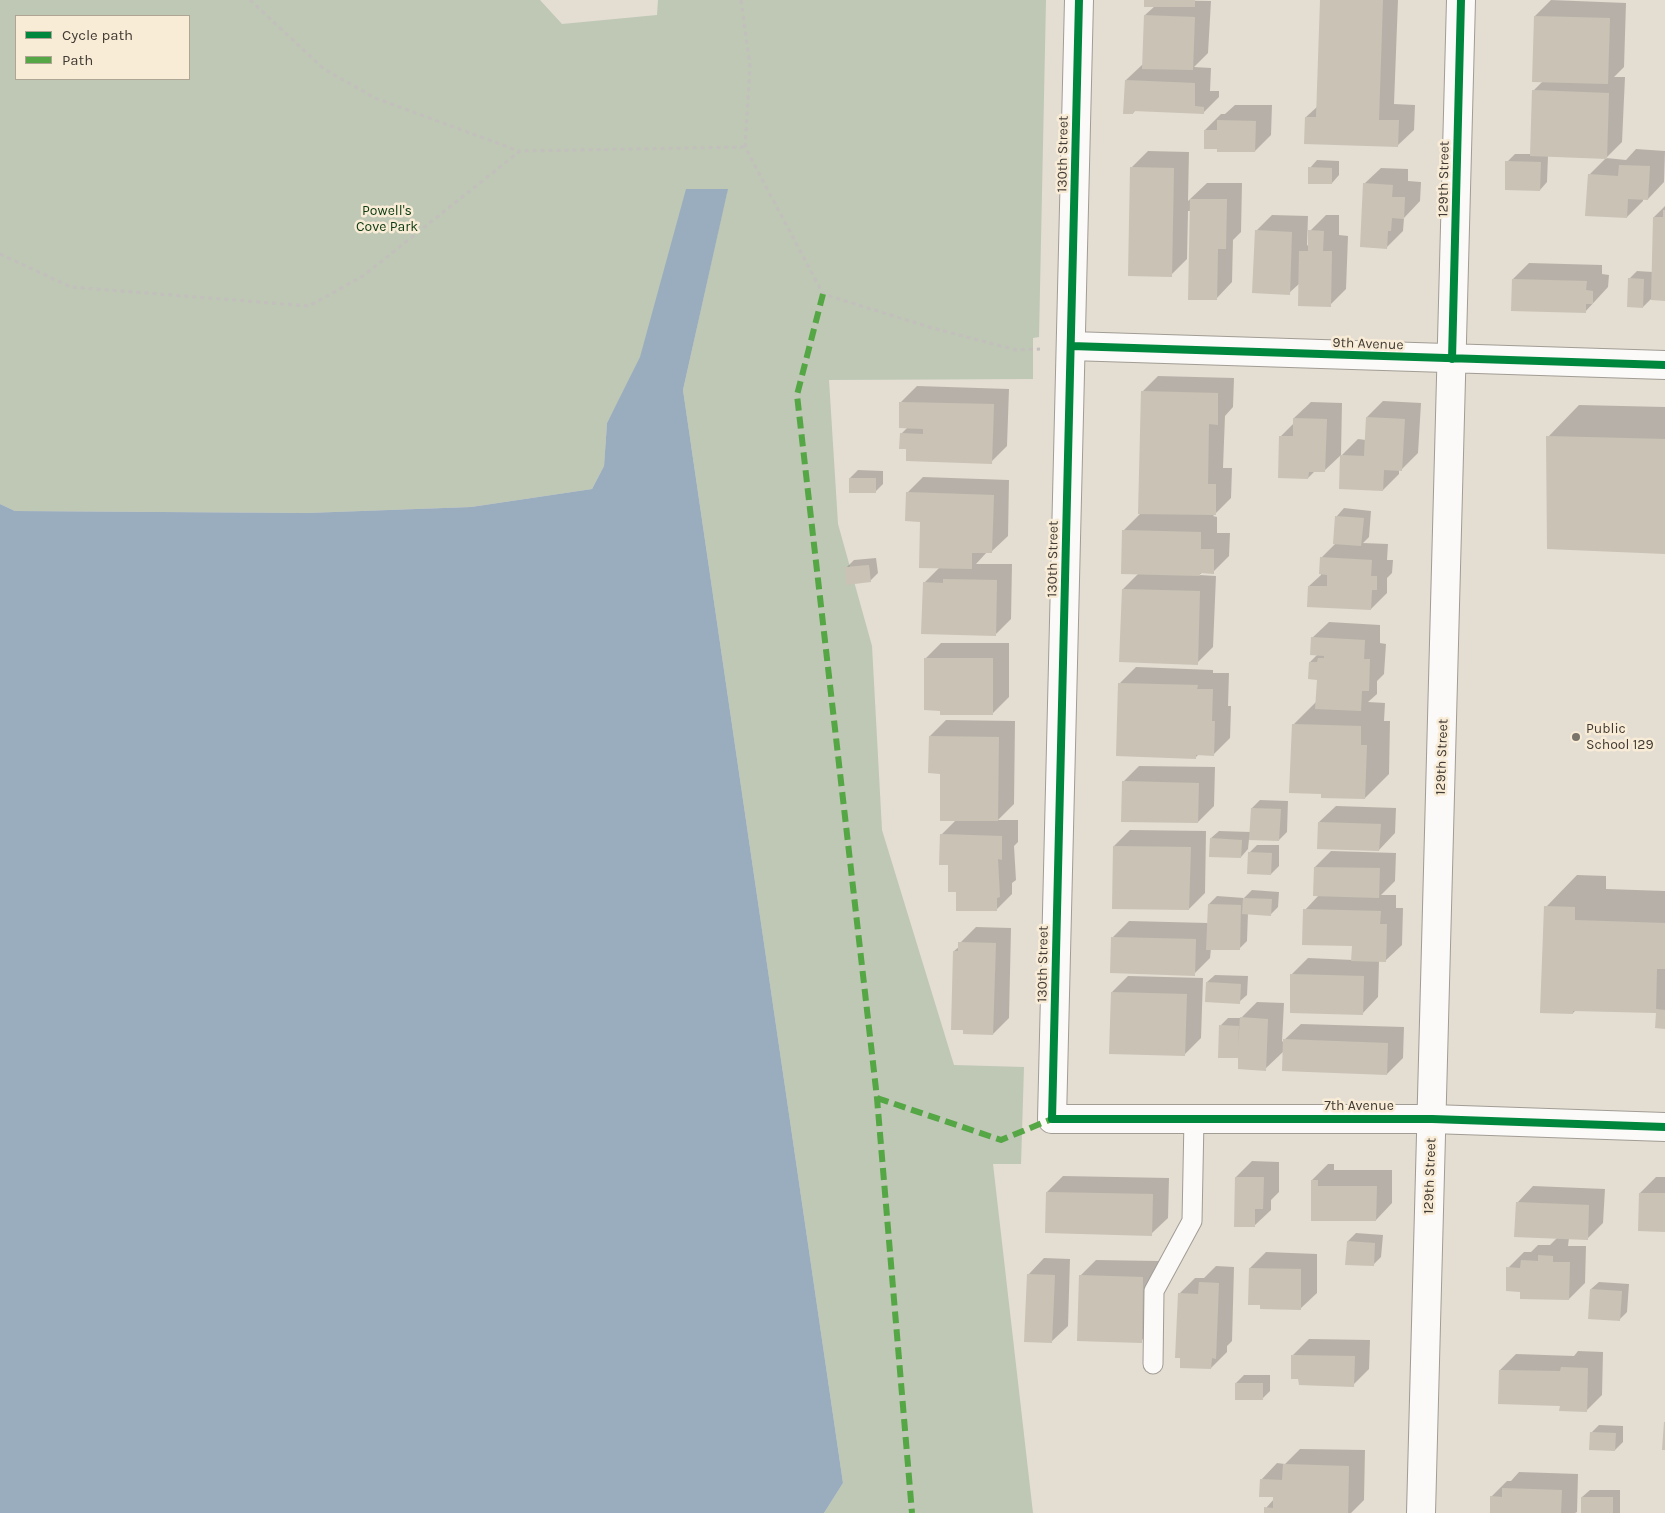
<!DOCTYPE html>
<style>
body{margin:0}
#map{position:relative;width:1665px;height:1513px;overflow:hidden;background:#e4ddd2;font-family:Karla,sans-serif}
canvas{display:block}
.legend{position:absolute;left:15px;top:15px;width:175px;height:65px;box-sizing:border-box;background:#f9ecd7;border:1px solid #afa595;margin:0;padding:6px 9px;list-style:none;font-size:15px;color:#413b33}
.legend li{display:flex;align-items:center;gap:10px;height:25px}
.legend b{width:25px;border:1px solid #afa595}
</style>
<div id="map">
<canvas width="1665" height="1513"></canvas>
<ul class="legend">
<li><b style="height:6px;background:#00873e"></b>Cycle path</li>
<li><b style="height:6px;background:#55a644"></b>Path</li>
</ul>
</div>
<script>
const context = document.querySelector('canvas').getContext('2d');
context.lineJoin = 'round';
function paint(path, color) {
  context.fillStyle = color;
  context.fill(path, 'evenodd');
}
function poly(rows) {
  const path = new Path2D();
  for (const r of rows) {
    path.moveTo(r[0], r[1]);
    for (let i = 2; i < r.length; i += 2) path.lineTo(r[i], r[i + 1]);
  }
  return path;
}
function trace(path, color, width, dash) {
  context.strokeStyle = color;
  context.lineWidth = width;
  context.lineCap = dash ? 'butt' : 'round';
  context.setLineDash(dash || []);
  context.stroke(path);
}
function write(font, color, halo, rows, align = 'center') {
  context.font = font + ' Karla,sans-serif';
  context.lineWidth = 5;
  context.setLineDash([]);
  context.textBaseline = 'middle';
  context.strokeStyle = halo;
  context.fillStyle = color;
  for (const [text, x, y, turn = 0] of rows) {
    context.save();
    context.translate(x, y);
    context.rotate((+turn || 0) * Math.PI / 180);
    context.textAlign = isNaN(turn) ? turn : align;
    if (halo) context.strokeText(text, 0, 0);
    context.fillText(text, 0, 0);
    context.restore();
  }
}
const green = poly([
 [0,0,540,0,562,24,657,15,658,0,1046,0,1039,337,1033,338,1033,379,829,380,838,524,872,646,882,830,954,1065,1024,1067,1021,1164,993,1164,1033,1513,824,1513,843,1483,683,390,727,192,607,423,604,466,592,489,471,507,307,513,15,511,0,504],
 [16,16,189,16,189,79,16,79]
]);
const water = poly([
 [686,189,728,189,683,390,843,1483,824,1513,0,1513,0,504,15,511,307,513,471,507,592,489,604,466,607,423,640,357]
]);
const shadow = poly([
 [1145,0,1211,1,1208,53,1194,67,1211,68,1210,91,1219,91,1219,97,1203,113,1136,110,1133,113,1126,80,1143,64,1145,15,1155,6],
 [1322,0,1398,0,1394,104,1415,105,1414,130,1397,146,1306,117,1318,106],
 [1551,0,1626,3,1624,67,1614,77,1625,77,1622,142,1606,158,1626,160,1636,149,1665,151,1664,182,1648,199,1643,198,1643,201,1627,217,1589,175,1606,158,1548,156,1547,182,1540,190,1507,162,1515,154,1531,154,1533,91,1543,81,1535,16],
 [1235,105,1272,105,1271,135,1255,151,1218,148,1205,130,1221,114,1225,114],
 [1148,151,1189,152,1188,201,1207,183,1242,183,1241,232,1233,240,1232,282,1216,299,1191,211,1188,211,1187,259,1171,275,1132,167],
 [1317,160,1339,161,1339,175,1332,183,1310,168],
 [1381,168,1408,169,1408,181,1421,182,1420,201,1404,218,1403,231,1387,247,1364,184],
 [1665,206,1665,300,1651,299,1643,307,1629,279,1637,271,1653,272,1654,217],
 [1272,215,1308,216,1307,246,1309,243,1309,233,1308,233,1326,215,1339,215,1339,235,1348,236,1346,289,1330,305,1300,283,1289,293,1256,231],
 [1529,263,1602,265,1602,274,1609,275,1608,287,1585,312,1513,279],
 [1158,376,1234,378,1233,407,1225,416,1223,468,1232,468,1231,498,1213,516,1217,517,1217,533,1230,533,1229,556,1213,572,1203,572,1199,575,1216,576,1213,647,1197,663,1123,589,1139,573,1123,531,1142,512,1142,392],
 [917,386,1009,389,1007,446,991,462,907,448,901,434,908,427,901,402],
 [1383,401,1421,403,1418,453,1402,469,1399,469,1399,474,1383,490,1342,455,1358,439,1366,440,1367,417],
 [1311,402,1342,403,1341,455,1324,471,1315,471,1308,478,1280,437,1294,423,1294,418],
 [1579,405,1665,407,1665,553,1548,437],
 [858,470,883,471,883,484,875,492,850,478],
 [923,477,1009,480,1008,536,991,552,987,552,976,564,1012,564,1011,619,995,635,924,583,940,567,907,493],
 [1344,508,1371,511,1369,537,1363,543,1388,544,1387,560,1393,560,1392,573,1387,578,1387,593,1371,609,1309,586,1321,575,1321,558,1336,543,1337,516],
 [876,558,878,573,870,581,846,568,854,560],
 [1329,622,1380,625,1380,643,1386,644,1384,674,1377,681,1377,694,1368,702,1385,703,1384,721,1390,721,1389,774,1365,798,1293,725,1317,701,1318,678,1310,662,1318,654,1312,638],
 [941,643,1009,643,1009,697,993,713,925,659],
 [1136,667,1213,670,1213,673,1229,673,1228,706,1231,706,1230,738,1214,754,1199,754,1195,758,1119,684],
 [946,720,1015,721,1014,804,998,820,1018,820,1018,842,1014,846,1016,880,1012,883,1012,894,996,910,958,891,941,835,956,820,930,736],
 [1139,766,1215,767,1214,806,1198,822,1123,782],
 [1260,800,1288,801,1287,832,1279,840,1249,839,1248,849,1241,857,1211,838,1219,831,1251,832,1252,808],
 [1336,806,1396,808,1395,833,1379,850,1319,822],
 [1130,830,1206,831,1205,893,1189,909,1114,846],
 [1257,845,1279,845,1279,866,1271,874,1249,853],
 [1331,851,1396,853,1395,881,1381,895,1396,895,1396,908,1403,908,1402,945,1385,961,1379,961,1378,997,1362,1014,1292,974,1308,958,1353,960,1353,945,1305,910,1319,895,1315,867],
 [1577,875,1606,876,1606,889,1665,891,1665,1027,1657,1012,1576,1010,1573,1013,1546,907],
 [1252,890,1279,892,1278,907,1271,914,1248,913,1247,941,1239,949,1211,948,1210,958,1194,974,1113,937,1129,921,1208,923,1209,904,1217,896,1244,898],
 [976,927,1011,928,1009,1018,993,1034,954,951,960,946,960,943],
 [1215,975,1248,976,1247,995,1239,1002,1207,982],
 [1128,976,1203,978,1201,1038,1185,1054,1112,992],
 [1257,1002,1284,1003,1282,1042,1301,1024,1404,1027,1403,1058,1387,1074,1284,1051,1265,1069,1240,1054,1221,1025,1228,1018,1241,1018],
 [1252,1161,1279,1162,1279,1192,1271,1200,1271,1210,1254,1226,1236,1177],
 [1328,1164,1334,1164,1334,1170,1392,1170,1392,1203,1376,1220,1312,1220,1312,1180],
 [1063,1176,1169,1178,1168,1218,1151,1234,1047,1192],
 [1656,1177,1665,1177,1665,1231,1640,1193],
 [1533,1186,1605,1189,1603,1223,1587,1239,1569,1238,1568,1246,1586,1246,1585,1283,1569,1299,1521,1290,1508,1268,1524,1252,1531,1252,1538,1245,1550,1245,1558,1237,1517,1203],
 [1356,1233,1383,1235,1381,1257,1373,1265,1347,1263,1348,1241],
 [1266,1252,1317,1254,1317,1293,1300,1309,1250,1268],
 [1044,1258,1070,1259,1068,1326,1051,1342,1028,1275],
 [1096,1260,1159,1261,1157,1325,1141,1341,1080,1276],
 [1216,1266,1234,1267,1232,1341,1227,1346,1227,1352,1211,1368,1182,1357,1179,1294,1195,1278,1204,1278],
 [1599,1282,1629,1284,1627,1312,1620,1319,1591,1289],
 [1309,1339,1370,1340,1369,1369,1353,1385,1293,1355],
 [1578,1351,1603,1352,1602,1395,1586,1411,1561,1405,1500,1370,1516,1354,1574,1356],
 [1244,1375,1270,1375,1270,1391,1262,1399,1236,1383],
 [1599,1425,1623,1426,1623,1442,1615,1450,1591,1433],
 [1300,1449,1365,1450,1364,1500,1351,1513,1266,1513,1266,1508,1274,1499,1274,1496,1261,1480,1277,1463,1285,1464],
 [1519,1472,1578,1474,1577,1512,1575,1513,1491,1513,1491,1497,1507,1481,1511,1481],
 [1590,1490,1620,1490,1620,1513,1582,1513,1582,1497]
]);
const building = poly([
 [1144,0,1195,0,1195,7,1144,7],
 [1320,0,1383,0,1379,120,1399,120,1398,147,1304,144,1305,117,1316,117],
 [1144,15,1195,17,1193,70,1142,69],
 [1534,16,1610,18,1608,84,1532,82],
 [1125,80,1195,83,1195,106,1204,107,1204,114,1134,111,1133,114,1123,114],
 [1532,90,1609,93,1607,159,1530,156],
 [1217,120,1256,121,1255,152,1217,152,1217,149,1204,149,1204,130,1217,130],
 [1505,161,1541,162,1540,191,1505,190],
 [1619,165,1650,166,1648,200,1628,199,1627,218,1585,216,1588,174,1618,176],
 [1130,167,1174,168,1172,277,1128,276],
 [1308,167,1332,168,1332,184,1308,184],
 [1363,183,1393,185,1392,197,1405,197,1404,219,1392,218,1391,231,1388,231,1387,249,1360,247],
 [1190,199,1227,199,1226,249,1218,249,1217,300,1188,300],
 [1663,210,1665,210,1665,301,1651,300,1653,217,1663,217],
 [1255,230,1292,232,1290,295,1252,293],
 [1308,230,1324,231,1323,251,1332,251,1331,307,1298,306,1299,251,1308,251],
 [1628,278,1644,279,1643,308,1627,307],
 [1512,279,1587,281,1586,290,1593,291,1593,304,1586,304,1586,313,1511,311],
 [1141,391,1218,393,1218,425,1209,424,1208,484,1216,484,1216,515,1138,514],
 [899,402,994,404,992,464,906,461,906,449,899,449,900,433,923,434,923,429,899,428],
 [1366,417,1405,419,1402,471,1384,470,1383,491,1339,489,1340,455,1364,456],
 [1293,418,1327,419,1325,472,1309,472,1308,479,1278,478,1279,436,1293,436],
 [1546,436,1665,439,1665,554,1547,549],
 [849,478,876,478,876,493,849,493],
 [906,492,994,495,992,553,972,553,972,569,919,568,920,522,905,521],
 [1335,516,1364,518,1361,546,1333,544],
 [1122,530,1201,532,1201,549,1214,549,1214,574,1200,573,1200,576,1121,574],
 [1320,557,1372,560,1371,576,1377,576,1377,590,1372,590,1371,610,1307,607,1308,586,1327,586,1327,575,1319,574],
 [869,565,871,582,846,585,845,567],
 [943,579,997,580,996,636,921,634,923,582,943,583],
 [1122,589,1200,591,1198,665,1119,662],
 [1311,637,1365,640,1364,659,1370,659,1369,691,1362,691,1361,711,1315,709,1317,680,1308,679,1309,662,1317,662,1318,658,1324,658,1324,656,1310,655],
 [924,658,993,658,993,715,940,715,940,711,924,710],
 [1118,683,1198,685,1197,689,1213,689,1212,721,1215,721,1214,756,1196,755,1196,759,1116,756],
 [1292,724,1361,726,1361,745,1367,745,1365,799,1321,798,1321,794,1289,793],
 [929,736,999,737,998,821,940,821,940,774,928,773],
 [1122,781,1199,783,1198,823,1121,822],
 [1251,808,1281,809,1279,841,1249,840],
 [1318,822,1381,824,1379,851,1317,849],
 [940,834,1002,836,1002,860,998,859,1000,897,997,898,997,911,956,911,956,892,948,892,948,865,939,865],
 [1210,838,1242,840,1241,858,1209,857],
 [1113,846,1191,847,1189,910,1112,909],
 [1248,852,1272,853,1271,875,1247,874],
 [1314,867,1380,868,1379,898,1313,896],
 [1243,898,1272,899,1271,916,1242,914],
 [1208,904,1241,905,1240,950,1206,950],
 [1544,906,1575,907,1575,920,1665,923,1665,969,1657,969,1656,1009,1665,1010,1665,1029,1655,1028,1656,1013,1573,1011,1573,1014,1540,1013],
 [1303,909,1381,911,1380,924,1387,924,1386,962,1351,961,1352,946,1302,945],
 [1111,937,1196,939,1195,976,1110,973],
 [958,942,996,943,993,1035,963,1034,963,1030,951,1030,953,951,958,951],
 [1290,974,1364,976,1363,1015,1290,1013],
 [1206,982,1241,984,1240,1004,1205,1002],
 [1111,992,1187,994,1185,1056,1109,1054],
 [1240,1017,1268,1019,1266,1071,1238,1069,1238,1058,1218,1058,1219,1025,1239,1026,1238,1047],
 [1283,1039,1388,1043,1387,1075,1282,1071],
 [1235,1177,1264,1177,1263,1209,1255,1209,1255,1227,1234,1227],
 [1311,1180,1318,1180,1318,1186,1377,1186,1376,1221,1311,1221],
 [1046,1192,1153,1194,1152,1236,1045,1233],
 [1639,1193,1665,1193,1665,1232,1638,1231],
 [1516,1202,1589,1205,1588,1240,1514,1237],
 [1347,1241,1375,1243,1374,1266,1345,1265],
 [1538,1255,1553,1256,1553,1262,1570,1262,1569,1300,1520,1299,1520,1292,1506,1291,1506,1267,1520,1268,1521,1260,1538,1261],
 [1249,1268,1301,1269,1301,1310,1260,1309,1260,1305,1248,1305],
 [1027,1274,1055,1275,1052,1343,1024,1342],
 [1079,1275,1143,1277,1142,1343,1077,1341],
 [1199,1282,1219,1283,1216,1359,1212,1358,1211,1369,1180,1368,1180,1358,1175,1358,1178,1293,1198,1294],
 [1590,1289,1622,1291,1620,1321,1588,1319],
 [1291,1355,1355,1356,1354,1387,1299,1385,1298,1379,1291,1379],
 [1561,1367,1588,1368,1587,1412,1559,1411,1560,1406,1498,1404,1499,1370,1560,1371],
 [1235,1383,1263,1383,1263,1400,1235,1400],
 [1664,1422,1665,1422,1665,1450,1662,1450],
 [1590,1432,1616,1433,1615,1451,1589,1450],
 [1283,1464,1349,1466,1348,1513,1264,1513,1264,1507,1273,1508,1273,1497,1259,1497,1260,1479,1282,1480],
 [1502,1488,1562,1490,1561,1513,1490,1513,1490,1496,1502,1497],
 [1581,1497,1613,1497,1613,1513,1581,1513]
]);
const path = poly([
 [250,0,324,69,375,98,519,151],
 [741,0,750,66,745,147,823,294,929,327,1016,350,1040,349],
 [0,254,71,287,309,306,363,276,520,151,745,147]
]);
const service = poly([
 [1153,1364,1154,1291,1192,1221,1194,1119]
]);
const minor = poly([
 [1079,0,1052,1119,1432,1119,1665,1127],
 [1071,346,1665,365],
 [1421,1513,1461,0]
]);
const quiet = poly([
 [823,294,797,395,877,1098,912,1513],
 [877,1098,1001,1140,1052,1119]
]);
const cycleway = poly([
 [1079,0,1052,1119,1432,1119,1665,1127],
 [1071,346,1665,365],
 [1452,359,1461,0]
]);
const markers = [
 [1576,737,5,"#7a746b"]
];
const streetNames = [
 ["130th Street",1063,154,-89],
 ["129th Street",1444,179,-89],
 ["9th Avenue",1368,344,2],
 ["130th Street",1053,559,-89],
 ["129th Street",1442,757,-88],
 ["130th Street",1043,964,-89],
 ["7th Avenue",1359,1106],
 ["129th Street",1430,1176,-88]
];
const parkNames = [
 ["Powell's",387,211],
 ["Cove Park",387,227]
];
const poiNames = [
 ["Public",1586,729],
 ["School 129",1586,745]
];
paint(green, '#bec8b5');
paint(water, '#9aadbe');
paint(shadow, '#0003');
paint(building, '#c9c2b5');
trace(service, '#a19c94', 21);
trace(minor, '#a19c94', 30);
trace(path, '#c2bfbc', 3, [4, 4]);
trace(service, '#fbfaf8', 19);
trace(minor, '#fbfaf8', 28);
trace(quiet, '#55a644', 6, [12, 6]);
trace(cycleway, '#00873e', 8);
for (const [x, y, r, color] of markers) {
  const dot = new Path2D();
  dot.arc(x, y, r, 0, 2 * Math.PI);
  context.fillStyle = color;
  context.fill(dot);
  trace(dot, '#f9ecd7', 2);
}
write('14px', '#413b33', '#f9ecd7', streetNames);
write('14px', '#0b3a10', '#f9ecd7', parkNames);
write('14px', '#413b33', '#f9ecd7', poiNames, 'left');
</script>
